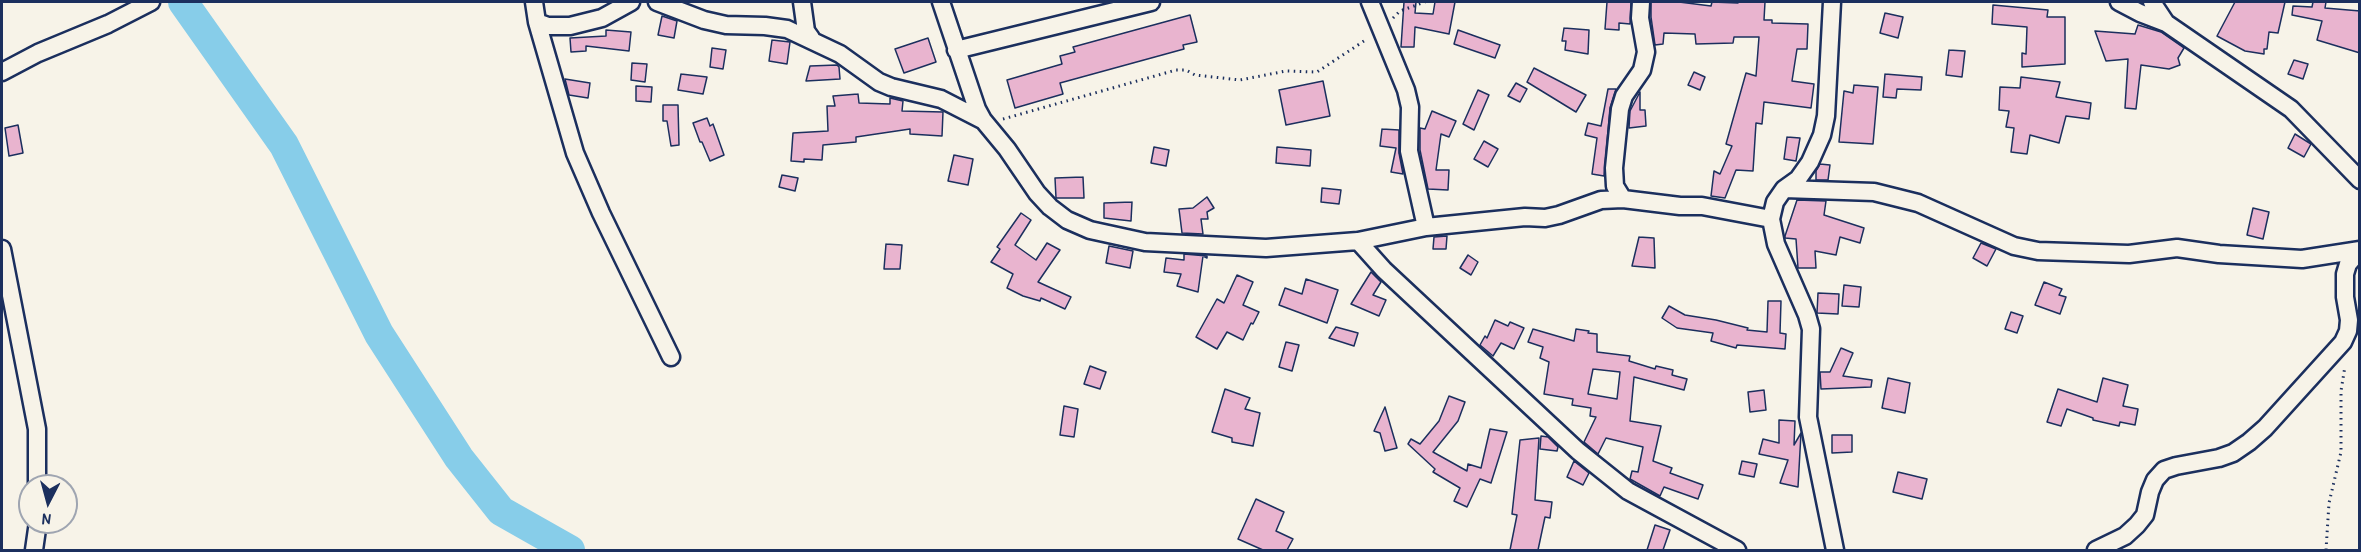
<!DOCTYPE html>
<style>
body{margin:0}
#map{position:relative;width:2361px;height:552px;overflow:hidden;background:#f7f3e8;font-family:"Patrick Hand",sans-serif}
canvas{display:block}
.frame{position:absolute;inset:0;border:3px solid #1b2f5e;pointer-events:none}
.north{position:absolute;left:18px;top:474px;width:60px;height:60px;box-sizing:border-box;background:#f7f3e8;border:2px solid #9fa5b1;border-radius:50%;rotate:186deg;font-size:16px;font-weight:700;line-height:24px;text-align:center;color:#1b2f5e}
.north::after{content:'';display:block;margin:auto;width:21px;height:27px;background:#1b2f5e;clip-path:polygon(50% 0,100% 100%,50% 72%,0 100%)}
</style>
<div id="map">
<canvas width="2361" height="552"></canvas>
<div class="frame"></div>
<div class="north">N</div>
</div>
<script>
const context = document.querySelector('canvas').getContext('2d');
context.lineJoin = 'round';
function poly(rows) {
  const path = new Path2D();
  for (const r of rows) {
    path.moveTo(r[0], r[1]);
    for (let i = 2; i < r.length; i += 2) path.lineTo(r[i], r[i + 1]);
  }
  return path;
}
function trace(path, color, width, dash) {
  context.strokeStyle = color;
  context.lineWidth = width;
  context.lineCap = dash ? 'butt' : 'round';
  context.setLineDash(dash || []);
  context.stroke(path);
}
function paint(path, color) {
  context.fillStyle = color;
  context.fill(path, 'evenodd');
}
const river = poly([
 [183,2,284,145,379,334,459,458,501,511,570,550]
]);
const building = poly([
 [1404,2,1416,2,1415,13,1433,14,1435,2,1455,2,1449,34,1415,27,1414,47,1401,47,1404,2],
 [1607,2,1631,2,1630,24,1619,23,1619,30,1605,29,1607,2],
 [1651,2,1679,2,1711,6,1712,2,1738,3,1738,2,1765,2,1764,20,1772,20,1772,23,1808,24,1807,49,1797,49,1792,81,1814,84,1811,108,1764,102,1762,124,1756,123,1753,171,1736,170,1725,198,1711,196,1714,171,1720,174,1732,146,1726,144,1746,73,1756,76,1759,37,1734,37,1733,43,1696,44,1695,34,1664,33,1663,44,1655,45,1651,17,1651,2],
 [2235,2,2285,2,2278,33,2269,32,2267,49,2264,49,2264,54,2245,51,2217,36,2235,2],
 [2313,2,2326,2,2325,8,2360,11,2360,53,2317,40,2322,21,2292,15,2293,6,2312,7,2313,2],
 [1993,5,2048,10,2047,17,2065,17,2065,64,2022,67,2022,53,2026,54,2027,27,1992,24,1993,5],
 [1885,13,1903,17,1898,38,1880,33,1885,13],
 [1190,15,1197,42,1183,45,1184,49,1060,83,1063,94,1015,108,1007,80,1062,64,1060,56,1075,52,1073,47,1190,15],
 [662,16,677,21,674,38,658,35,662,16],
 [2138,25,2161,32,2184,48,2178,58,2180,65,2169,69,2141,65,2136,109,2125,108,2128,59,2106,61,2095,31,2135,34,2138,25],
 [1564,28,1589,30,1588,54,1565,50,1566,41,1562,41,1564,28],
 [606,30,631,32,629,51,586,46,586,51,571,52,570,38,606,36,606,30],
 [1458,30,1500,45,1495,58,1454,44,1458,30],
 [928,38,936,62,904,73,895,49,928,38],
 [772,40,790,42,787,64,769,61,772,40],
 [712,48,726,50,723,69,710,67,712,48],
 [1949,50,1965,51,1962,77,1946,75,1949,50],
 [2294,60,2308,64,2303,79,2288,74,2294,60],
 [632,63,647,64,645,82,631,80,632,63],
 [837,65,839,67,840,79,806,81,810,66,837,65],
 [1534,68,1586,95,1576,112,1527,82,1534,68],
 [1694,72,1705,77,1700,90,1688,85,1694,72],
 [681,74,707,77,703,94,678,90,681,74],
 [1885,74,1922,77,1921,90,1897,89,1896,98,1883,97,1885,74],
 [2021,77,2060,82,2056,97,2091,103,2089,119,2066,116,2059,143,2030,135,2027,154,2011,152,2014,128,2006,127,2009,111,1999,110,2000,87,2020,88,2021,77],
 [565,79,590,83,588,98,569,95,565,79],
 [1323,81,1330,116,1286,125,1279,90,1323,81],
 [1516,83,1527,89,1520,102,1508,96,1516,83],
 [1854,85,1878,87,1873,144,1839,142,1844,91,1853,93,1854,85],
 [636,86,652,87,651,102,636,101,636,86],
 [1608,89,1616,89,1610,108,1604,176,1592,174,1597,138,1585,135,1588,123,1601,126,1608,89],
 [1478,90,1489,95,1474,130,1463,124,1478,90],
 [1640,92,1640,110,1645,110,1646,126,1629,128,1630,111,1640,92],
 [858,94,859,103,890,104,890,98,903,101,902,111,943,112,942,136,910,134,910,129,856,137,856,142,823,145,822,160,804,159,804,162,791,161,793,133,828,131,827,106,835,106,833,96,858,94],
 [663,105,678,105,679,145,671,146,667,121,663,121,663,105],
 [1432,111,1456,121,1449,137,1441,134,1436,170,1449,170,1448,190,1428,189,1420,150,1420,128,1425,129,1432,111],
 [707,118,710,126,713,124,724,155,710,161,702,142,700,142,693,123,707,118],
 [18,125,23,153,9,156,5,128,18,125],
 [1382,129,1399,130,1399,153,1403,174,1391,172,1396,148,1380,146,1382,129],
 [2295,134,2311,144,2304,157,2288,148,2295,134],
 [1787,137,1800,138,1796,161,1784,159,1787,137],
 [1484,141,1498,149,1488,167,1474,159,1484,141],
 [1154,147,1169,150,1166,166,1151,163,1154,147],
 [1277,147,1311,150,1310,166,1276,163,1277,147],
 [954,155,973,159,968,185,948,181,954,155],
 [1820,164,1830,165,1828,180,1816,180,1816,171,1820,164],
 [782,175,798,178,795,191,779,187,782,175],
 [1083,177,1084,198,1056,198,1055,178,1083,177],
 [1322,188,1341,190,1339,204,1321,202,1322,188],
 [1207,197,1214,208,1207,212,1208,219,1201,219,1203,234,1182,233,1179,209,1193,208,1207,197],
 [1797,200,1826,201,1824,215,1864,228,1860,243,1840,237,1836,255,1815,251,1816,268,1798,268,1796,239,1785,238,1785,236,1797,200],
 [1132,202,1131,221,1104,218,1104,203,1132,202],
 [2253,208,2269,212,2263,239,2247,235,2253,208],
 [1021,213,1031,220,1015,245,1036,260,1047,243,1060,250,1038,282,1071,297,1065,309,1041,298,1040,301,1023,296,1007,288,1013,274,991,262,1000,249,997,247,1021,213],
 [1447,236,1446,249,1433,249,1434,237,1447,236],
 [1639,237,1654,238,1655,268,1632,266,1639,237],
 [1981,243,1996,249,1987,266,1973,258,1981,243],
 [886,244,902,245,900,269,884,269,886,244],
 [1109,246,1133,251,1130,268,1106,263,1109,246],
 [1184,254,1207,256,1207,258,1203,256,1198,292,1177,286,1181,274,1164,272,1166,258,1184,260,1184,254],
 [1468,255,1478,262,1471,275,1460,268,1468,255],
 [1371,272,1381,282,1373,295,1386,300,1379,316,1351,304,1371,272],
 [1237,275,1253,282,1243,305,1259,312,1253,324,1251,323,1243,340,1227,332,1217,349,1196,337,1217,299,1224,303,1237,275],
 [1306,279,1338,290,1327,323,1279,305,1285,288,1302,294,1306,279],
 [2044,282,2062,289,2059,295,2066,297,2060,314,2035,305,2044,282],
 [1844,285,1861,287,1859,307,1842,306,1844,285],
 [1818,293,1839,294,1838,314,1817,313,1818,293],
 [1768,301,1781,301,1780,333,1786,334,1785,349,1737,345,1736,348,1711,341,1713,333,1677,328,1662,318,1669,306,1685,315,1716,320,1748,328,1747,330,1767,332,1768,301],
 [2011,312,2023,316,2017,333,2005,329,2011,312],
 [1495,320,1508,326,1510,322,1524,328,1514,349,1501,343,1493,356,1480,345,1485,336,1487,338,1495,320],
 [1336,327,1358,333,1354,346,1329,338,1336,327],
 [1533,329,1574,341,1576,329,1589,331,1588,333,1597,334,1597,352,1630,356,1629,361,1655,369,1656,366,1673,370,1672,375,1687,379,1684,390,1634,377,1630,421,1661,426,1653,461,1672,468,1670,473,1703,485,1698,499,1664,487,1660,496,1630,479,1632,471,1638,472,1643,447,1606,438,1598,454,1584,442,1596,417,1590,416,1591,408,1572,405,1573,399,1544,394,1549,362,1540,358,1543,347,1528,342,1533,329],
 [1593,369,1620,372,1617,399,1588,394,1593,369],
 [1286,342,1299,345,1292,371,1279,367,1286,342],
 [1841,348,1853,353,1843,376,1872,380,1871,387,1821,389,1820,372,1830,372,1841,348],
 [1090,366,1106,372,1100,389,1084,384,1090,366],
 [1888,378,1910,383,1905,413,1882,408,1888,378],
 [2103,378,2128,385,2123,406,2138,409,2135,425,2120,422,2119,426,2093,420,2093,418,2067,409,2061,426,2047,422,2058,389,2097,402,2103,378],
 [1225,389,1250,398,1245,409,1260,413,1253,446,1232,442,1232,438,1212,432,1225,389],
 [1764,390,1766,410,1750,412,1748,392,1764,390],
 [1449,396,1465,402,1458,421,1433,452,1467,471,1468,464,1481,468,1490,429,1507,432,1491,483,1480,479,1467,507,1454,501,1460,488,1433,472,1435,469,1408,444,1411,439,1420,444,1439,421,1449,396],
 [1064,406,1078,409,1074,437,1060,435,1064,406],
 [1385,407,1397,448,1385,451,1380,433,1374,431,1385,407],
 [1779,420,1795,421,1794,445,1801,433,1798,487,1780,483,1788,460,1759,454,1763,439,1779,443,1779,420],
 [1832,435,1852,435,1852,452,1832,453,1832,435],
 [1541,436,1548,437,1558,447,1557,451,1540,449,1541,436],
 [1539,438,1535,500,1552,502,1550,518,1545,517,1538,550,1510,550,1517,515,1512,514,1520,440,1539,438],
 [1574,461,1589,473,1583,485,1567,477,1574,461],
 [1742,461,1757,464,1754,477,1739,474,1742,461],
 [1898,472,1927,479,1922,499,1893,492,1898,472],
 [1256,499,1284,512,1276,531,1293,539,1287,550,1263,550,1238,539,1256,499],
 [1655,525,1670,530,1663,550,1647,550,1655,525]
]);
const path = poly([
 [1393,18,1400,11,1425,2],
 [1003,119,1176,70,1186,70,1195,75,1240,80,1286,71,1317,72,1367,39],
 [2326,550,2329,503,2341,452,2341,391,2345,366]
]);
const minor = poly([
 [534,2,537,22,575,153,601,213,671,357],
 [657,2,704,20,726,25,765,26,787,29,840,54,879,82,891,87,941,99,982,120],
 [802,2,806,31,811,38],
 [941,2,977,109,983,120,1007,149,1037,193,1050,207,1067,220,1090,230,1145,242,1266,248,1358,241,1426,227,1525,217,1545,218,1559,215,1601,200,1623,199,1680,206,1702,206,1771,219],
 [1370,2,1406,90,1410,107,1409,151,1426,227],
 [1832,2,1826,116,1822,135,1810,162,1798,179,1784,189,1775,202,1771,219,1776,244,1807,315,1811,329,1808,417,1835,550],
 [2119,2,2140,13,2166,23],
 [2152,2,2166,23,2291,109,2360,180],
 [537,22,548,26,570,26,602,18,631,2],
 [956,50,1151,2],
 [2,72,38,53,108,24,151,2],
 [1784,189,1874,192,1918,203,2014,246,2038,251,2129,254,2177,248,2219,254,2302,259,2360,250],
 [1623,199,1615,186,1614,168,1620,109,1624,96,1642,70,1646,52,1640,18,1641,2],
 [1358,241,1384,270,1578,451,1628,491,1737,550],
 [2,249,37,429,37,486],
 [34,550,38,522],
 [2096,550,2125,536,2137,525,2145,515,2150,492,2155,480,2164,470,2176,466,2219,458,2233,453,2249,442,2265,428,2343,342,2348,331,2349,320,2345,297,2345,274,2348,264,2360,250]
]);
trace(river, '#87cde9', 30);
paint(building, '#e9b4cf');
trace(building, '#1b2f5e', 1.5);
trace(minor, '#1b2f5e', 21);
trace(path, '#1b2f5e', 3, [1.5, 4.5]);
trace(minor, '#f7f3e8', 16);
</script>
